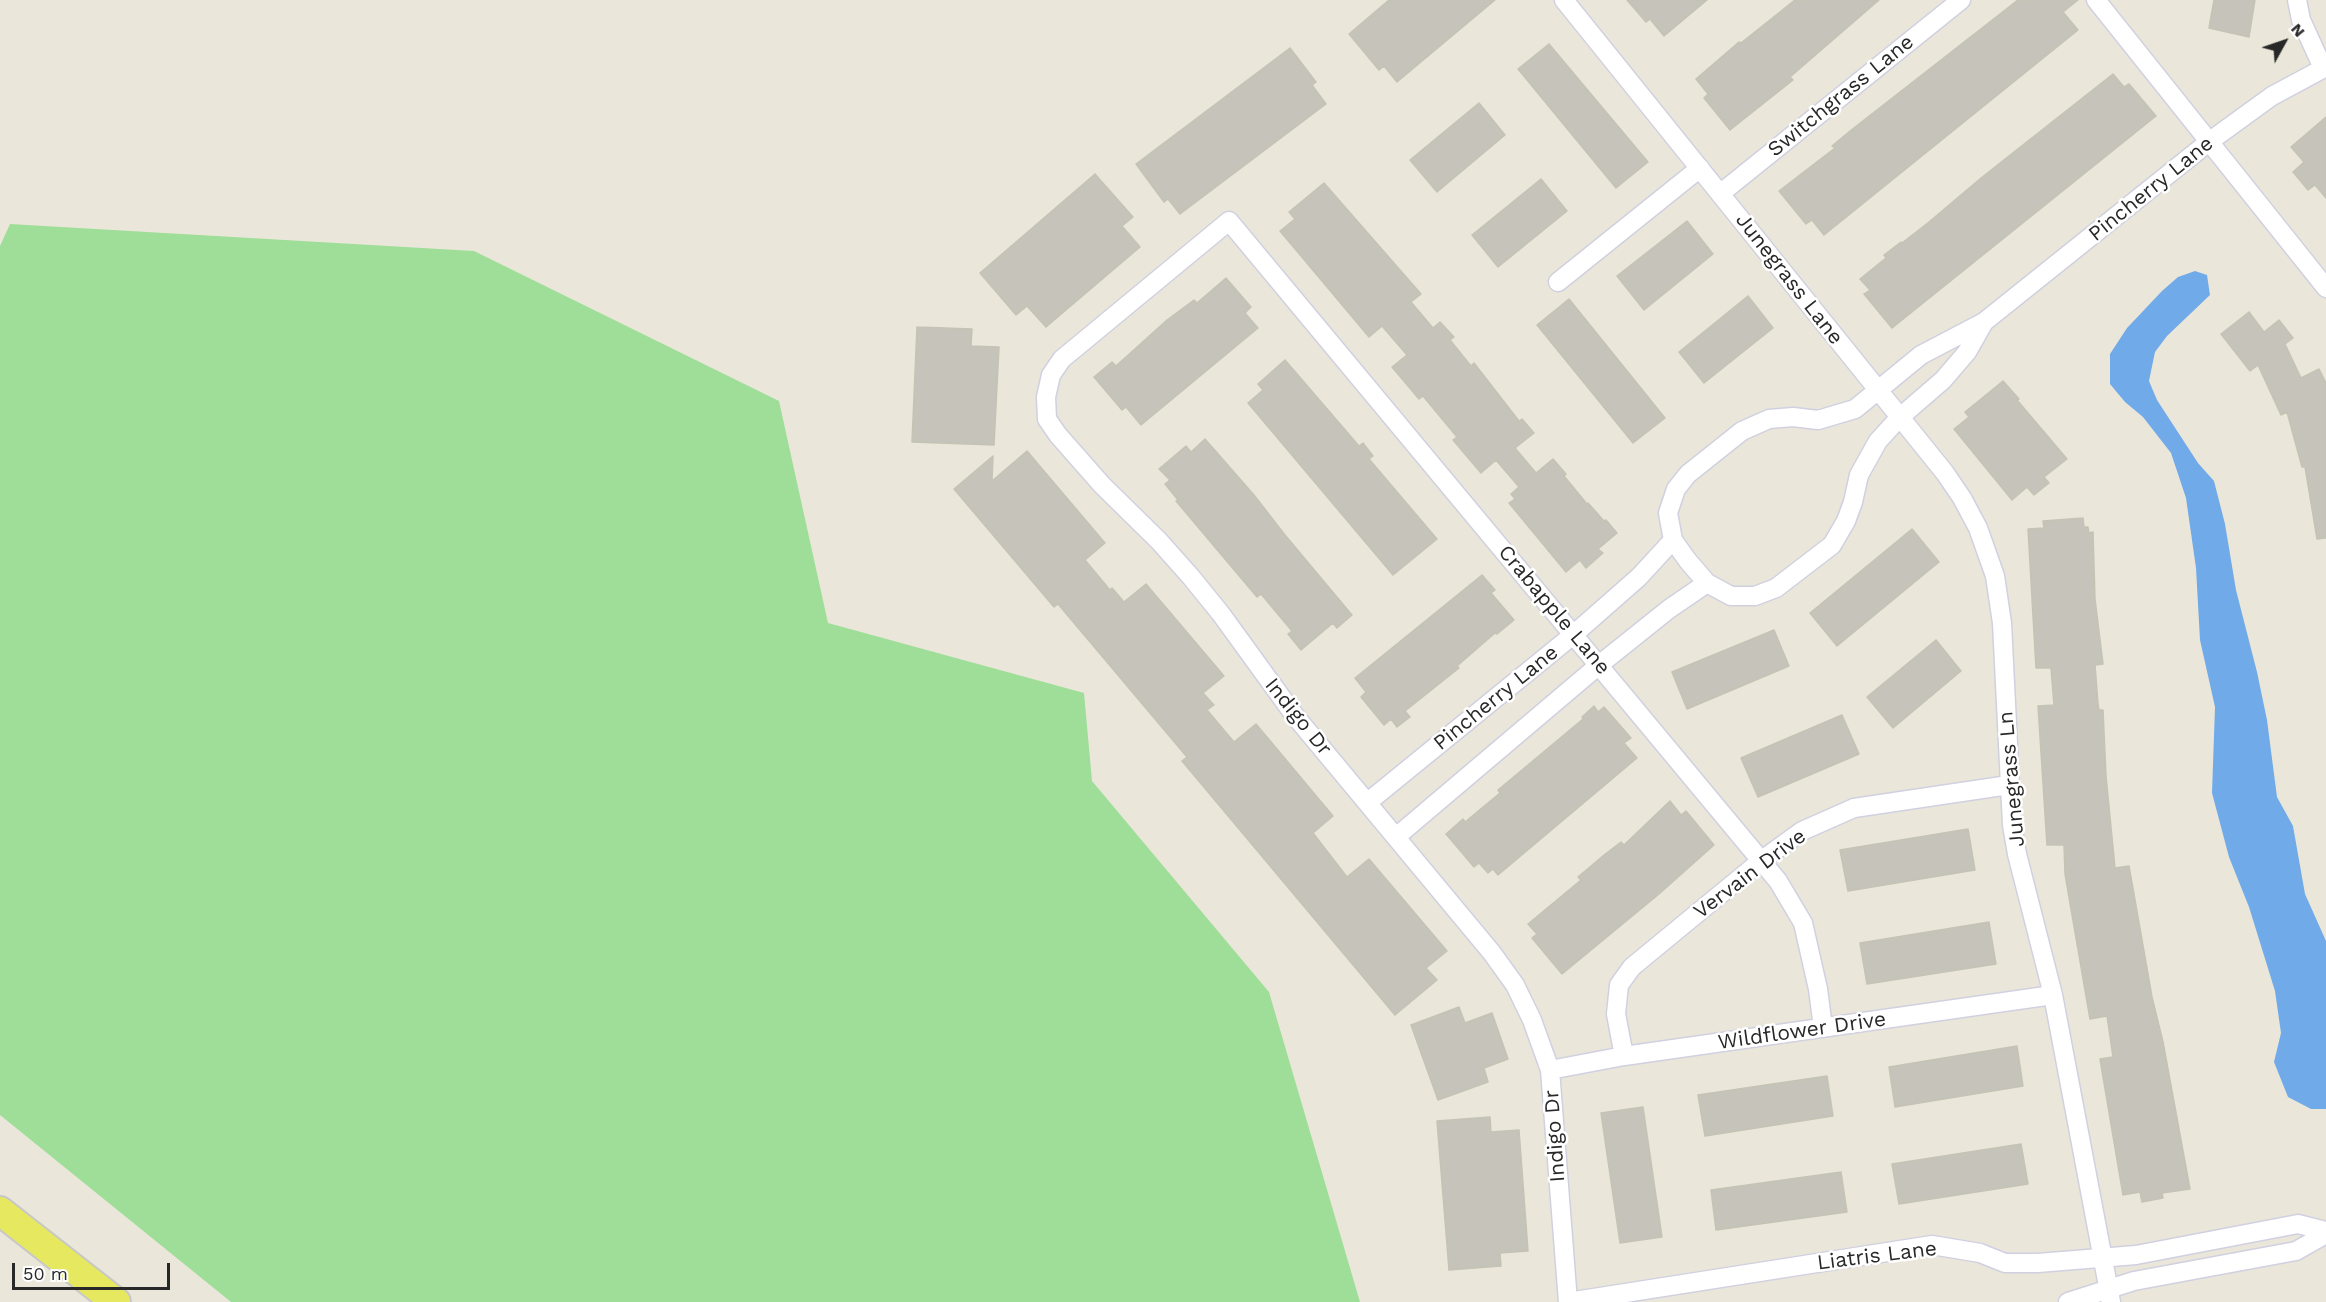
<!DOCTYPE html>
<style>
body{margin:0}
#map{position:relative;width:2326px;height:1302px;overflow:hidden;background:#eae7da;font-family:"Work Sans",sans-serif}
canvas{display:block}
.north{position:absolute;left:2254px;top:12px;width:60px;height:60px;-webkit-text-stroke:4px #fff;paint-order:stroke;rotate:50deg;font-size:16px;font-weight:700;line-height:24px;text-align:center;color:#282828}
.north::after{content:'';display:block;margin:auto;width:21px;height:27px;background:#282828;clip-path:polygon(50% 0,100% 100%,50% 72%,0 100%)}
.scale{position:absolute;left:12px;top:1263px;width:158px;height:27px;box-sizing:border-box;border:3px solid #282828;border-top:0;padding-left:8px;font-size:18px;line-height:21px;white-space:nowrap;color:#282828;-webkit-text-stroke:4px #fff;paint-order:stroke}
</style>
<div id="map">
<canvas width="2326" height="1302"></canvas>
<div class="north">N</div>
<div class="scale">50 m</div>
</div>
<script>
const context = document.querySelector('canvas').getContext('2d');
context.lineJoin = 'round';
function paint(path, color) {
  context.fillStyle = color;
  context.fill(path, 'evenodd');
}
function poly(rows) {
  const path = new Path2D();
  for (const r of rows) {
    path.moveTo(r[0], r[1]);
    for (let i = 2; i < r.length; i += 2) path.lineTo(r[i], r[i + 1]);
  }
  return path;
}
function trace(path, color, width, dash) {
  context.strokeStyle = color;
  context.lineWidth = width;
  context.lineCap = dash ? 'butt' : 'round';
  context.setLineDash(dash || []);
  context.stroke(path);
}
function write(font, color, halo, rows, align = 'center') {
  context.font = font + ' "Work Sans",sans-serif';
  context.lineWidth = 5;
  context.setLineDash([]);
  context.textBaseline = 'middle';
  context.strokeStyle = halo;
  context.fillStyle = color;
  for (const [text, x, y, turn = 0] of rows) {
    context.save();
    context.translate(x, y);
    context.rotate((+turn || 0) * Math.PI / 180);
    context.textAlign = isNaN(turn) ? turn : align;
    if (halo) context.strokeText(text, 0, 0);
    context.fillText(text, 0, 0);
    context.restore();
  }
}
const green = poly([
 [10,224,474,251,779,401,828,623,1084,693,1092,781,1269,992,1360,1302,231,1302,0,1115,0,246]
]);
const water = poly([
 [2195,271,2207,275,2210,295,2167,336,2155,352,2149,381,2157,400,2198,463,2214,481,2225,524,2236,590,2257,672,2267,720,2277,797,2293,826,2305,894,2326,941,2326,1109,2311,1109,2288,1097,2274,1062,2281,1033,2275,991,2249,907,2229,857,2212,793,2215,707,2200,640,2196,568,2186,498,2171,453,2143,417,2125,402,2110,384,2110,354,2127,328,2162,291,2178,277]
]);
const building = poly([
 [1389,0,1495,0,1397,82,1384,66,1379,70,1349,34,1389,0],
 [1627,0,1707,0,1664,36,1650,19,1646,22,1627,0],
 [1795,0,1879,0,1790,77,1793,80,1730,130,1704,98,1708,94,1696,79,1739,42,1741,43,1795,0],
 [2018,0,2078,0,2063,12,2078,30,1824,235,1812,220,1806,224,1779,191,1835,148,1832,146,1850,131,2018,0],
 [2214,0,2255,0,2249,37,2209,28,2214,0],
 [1549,44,1648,162,1616,188,1518,69,1549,44],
 [1290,48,1316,82,1312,85,1326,104,1180,214,1168,199,1164,202,1136,164,1290,48],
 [2113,74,2124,87,2129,84,2156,116,1892,328,1864,294,1870,290,1860,279,1886,258,1884,255,1901,242,1902,243,1929,222,1981,178,2113,74],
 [1479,103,1505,135,1437,192,1410,160,1479,103],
 [2326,117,2326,198,2315,185,2308,190,2293,172,2304,162,2291,147,2326,117],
 [1095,174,1133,217,1122,226,1140,247,1046,327,1027,306,1016,315,980,273,1095,174],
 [1541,179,1567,211,1498,267,1472,235,1541,179],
 [1324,183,1421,294,1411,302,1433,328,1440,322,1454,337,1450,340,1471,366,1474,363,1519,421,1522,419,1534,433,1515,448,1536,473,1553,459,1566,474,1564,476,1587,504,1588,503,1604,521,1606,520,1617,533,1598,549,1603,553,1586,568,1580,560,1566,572,1509,503,1515,499,1511,494,1519,487,1496,460,1481,473,1453,440,1457,437,1423,396,1419,399,1392,367,1407,355,1382,326,1369,337,1280,231,1295,219,1289,212,1324,183],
 [1687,221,1713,254,1644,310,1617,276,1687,221],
 [1226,278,1251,307,1245,313,1258,328,1141,425,1126,407,1122,410,1094,377,1112,362,1116,366,1167,320,1194,300,1197,303,1226,278],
 [1748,296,1773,328,1704,383,1679,352,1748,296],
 [1569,299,1665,418,1633,443,1537,325,1569,299],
 [2249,312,2264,332,2279,320,2293,338,2285,344,2301,378,2319,369,2326,383,2326,538,2317,539,2305,467,2302,467,2287,412,2281,415,2258,365,2250,371,2221,334,2249,312],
 [917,327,972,329,971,346,999,347,994,445,912,442,917,327],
 [1285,360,1359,446,1363,443,1373,456,1369,459,1437,539,1393,575,1248,403,1263,390,1258,384,1285,360],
 [2003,381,2019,399,2017,400,2067,459,2044,477,2049,483,2034,495,2027,487,2012,500,1954,429,1969,417,1965,412,2003,381],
 [1205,439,1254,495,1285,535,1352,615,1337,628,1333,623,1301,650,1288,634,1292,631,1261,594,1257,597,1176,501,1178,500,1165,484,1170,480,1159,469,1186,446,1191,452,1205,439],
 [1027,451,1105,543,1085,560,1110,590,1112,588,1124,602,1146,584,1224,676,1203,693,1214,705,1207,710,1234,742,1256,724,1333,816,1313,833,1347,877,1369,859,1447,951,1426,968,1437,980,1395,1015,1182,761,1187,757,1058,604,1054,607,954,489,993,456,992,481,1027,451],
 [2083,518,2084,527,2088,527,2089,533,2093,532,2095,599,2103,664,2095,665,2098,704,2099,710,2103,710,2106,776,2115,868,2129,866,2152,997,2163,1042,2190,1189,2162,1193,2163,1198,2142,1202,2140,1192,2123,1195,2100,1059,2113,1057,2107,1016,2090,1019,2065,874,2064,845,2047,845,2038,706,2054,705,2051,668,2036,668,2028,529,2044,528,2043,521,2083,518],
 [1912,529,1939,562,1837,646,1810,613,1912,529],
 [1482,575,1495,590,1491,593,1514,620,1497,634,1495,633,1457,666,1459,668,1405,711,1410,717,1397,727,1391,719,1384,725,1361,697,1366,692,1355,678,1482,575],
 [1774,630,1789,666,1687,709,1672,672,1774,630],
 [1936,640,1961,671,1893,728,1867,697,1936,640],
 [1594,706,1598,712,1604,707,1631,738,1624,743,1637,758,1498,875,1493,869,1488,873,1479,863,1474,867,1446,834,1463,819,1465,822,1500,793,1498,790,1583,719,1582,717,1594,706],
 [1842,715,1859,754,1758,797,1741,758,1842,715],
 [1670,801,1681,815,1686,811,1714,845,1659,894,1562,974,1532,938,1537,934,1528,924,1581,880,1578,877,1604,855,1621,842,1624,845,1670,801],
 [1968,829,1975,870,1848,891,1840,850,1968,829],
 [1989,922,1996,964,1867,984,1860,943,1989,922],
 [1459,1007,1465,1023,1492,1013,1508,1059,1484,1068,1488,1082,1438,1100,1411,1025,1459,1007],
 [2017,1046,2023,1086,1895,1107,1889,1067,2017,1046],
 [1827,1076,1833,1116,1705,1136,1698,1095,1827,1076],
 [1643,1107,1662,1237,1620,1243,1601,1113,1643,1107],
 [1490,1117,1491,1132,1519,1130,1528,1251,1500,1253,1501,1266,1449,1270,1437,1121,1490,1117],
 [2021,1144,2028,1184,1899,1204,1892,1164,2021,1144],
 [1841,1172,1847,1212,1716,1230,1711,1190,1841,1172]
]);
const minor = poly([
 [1564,0,1945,473,1962,498,1978,528,1995,576,2002,623,2012,825,2017,854,2053,995,2111,1302],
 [2096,0,2326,288],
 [2297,0,2301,20,2323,68],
 [1721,193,1961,0],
 [1558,282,1700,168],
 [1673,540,1688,561,1707,583],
 [1368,802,1573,635,1639,577,1673,540,1668,513,1676,489,1688,474,1742,431,1769,419,1793,417,1818,420,1855,409,1921,355,1984,322,2210,141,2272,96,2326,67],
 [1396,837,1599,665,1669,609,1707,583,1731,596,1755,596,1776,588,1832,545,1846,521,1853,502,1859,475,1878,441,1899,418,1943,380,1967,352,1984,322],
 [1624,1056,1616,1014,1619,985,1632,967,1762,860,1802,831,1854,808,2009,785],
 [1550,1070,1624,1056,2053,995],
 [1568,1302,1550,1070,1532,1020,1515,985,1492,953,1295,716,1221,614,1191,577,1159,541,1102,485,1058,435,1047,419,1046,397,1051,375,1062,359,1229,221,1778,881,1803,923,1818,989,1823,1028],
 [1568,1302,1932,1245,1980,1253,2005,1263,2038,1263,2136,1255,2298,1224,2326,1231],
 [2068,1302,2134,1281,2296,1251,2326,1234]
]);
const primary = poly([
 [0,1211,116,1302]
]);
const streetNames = [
 ["Switchgrass Lane",1841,96,-39],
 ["Pincherry Lane",2151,189,-39],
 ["Junegrass Lane",1789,279,52],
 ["Crabapple Lane",1554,610,50],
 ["Pincherry Lane",1496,698,-39],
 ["Indigo Dr",1298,717,51],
 ["Junegrass Ln",2012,779,-95],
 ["Vervain Drive",1750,874,-37],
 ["Wildflower Drive",1802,1031,-8],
 ["Indigo Dr",1555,1136,-94],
 ["Liatris Lane",1877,1256,-7]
];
paint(green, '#9fde99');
paint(water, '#71aae8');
paint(building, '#c5c3ba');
trace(building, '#c5c3b4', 1.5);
trace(minor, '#d1d0e0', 21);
trace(primary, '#c7c7c7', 32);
trace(minor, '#fff', 18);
trace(primary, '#e6e960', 28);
write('21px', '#282828', '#fff', streetNames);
</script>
